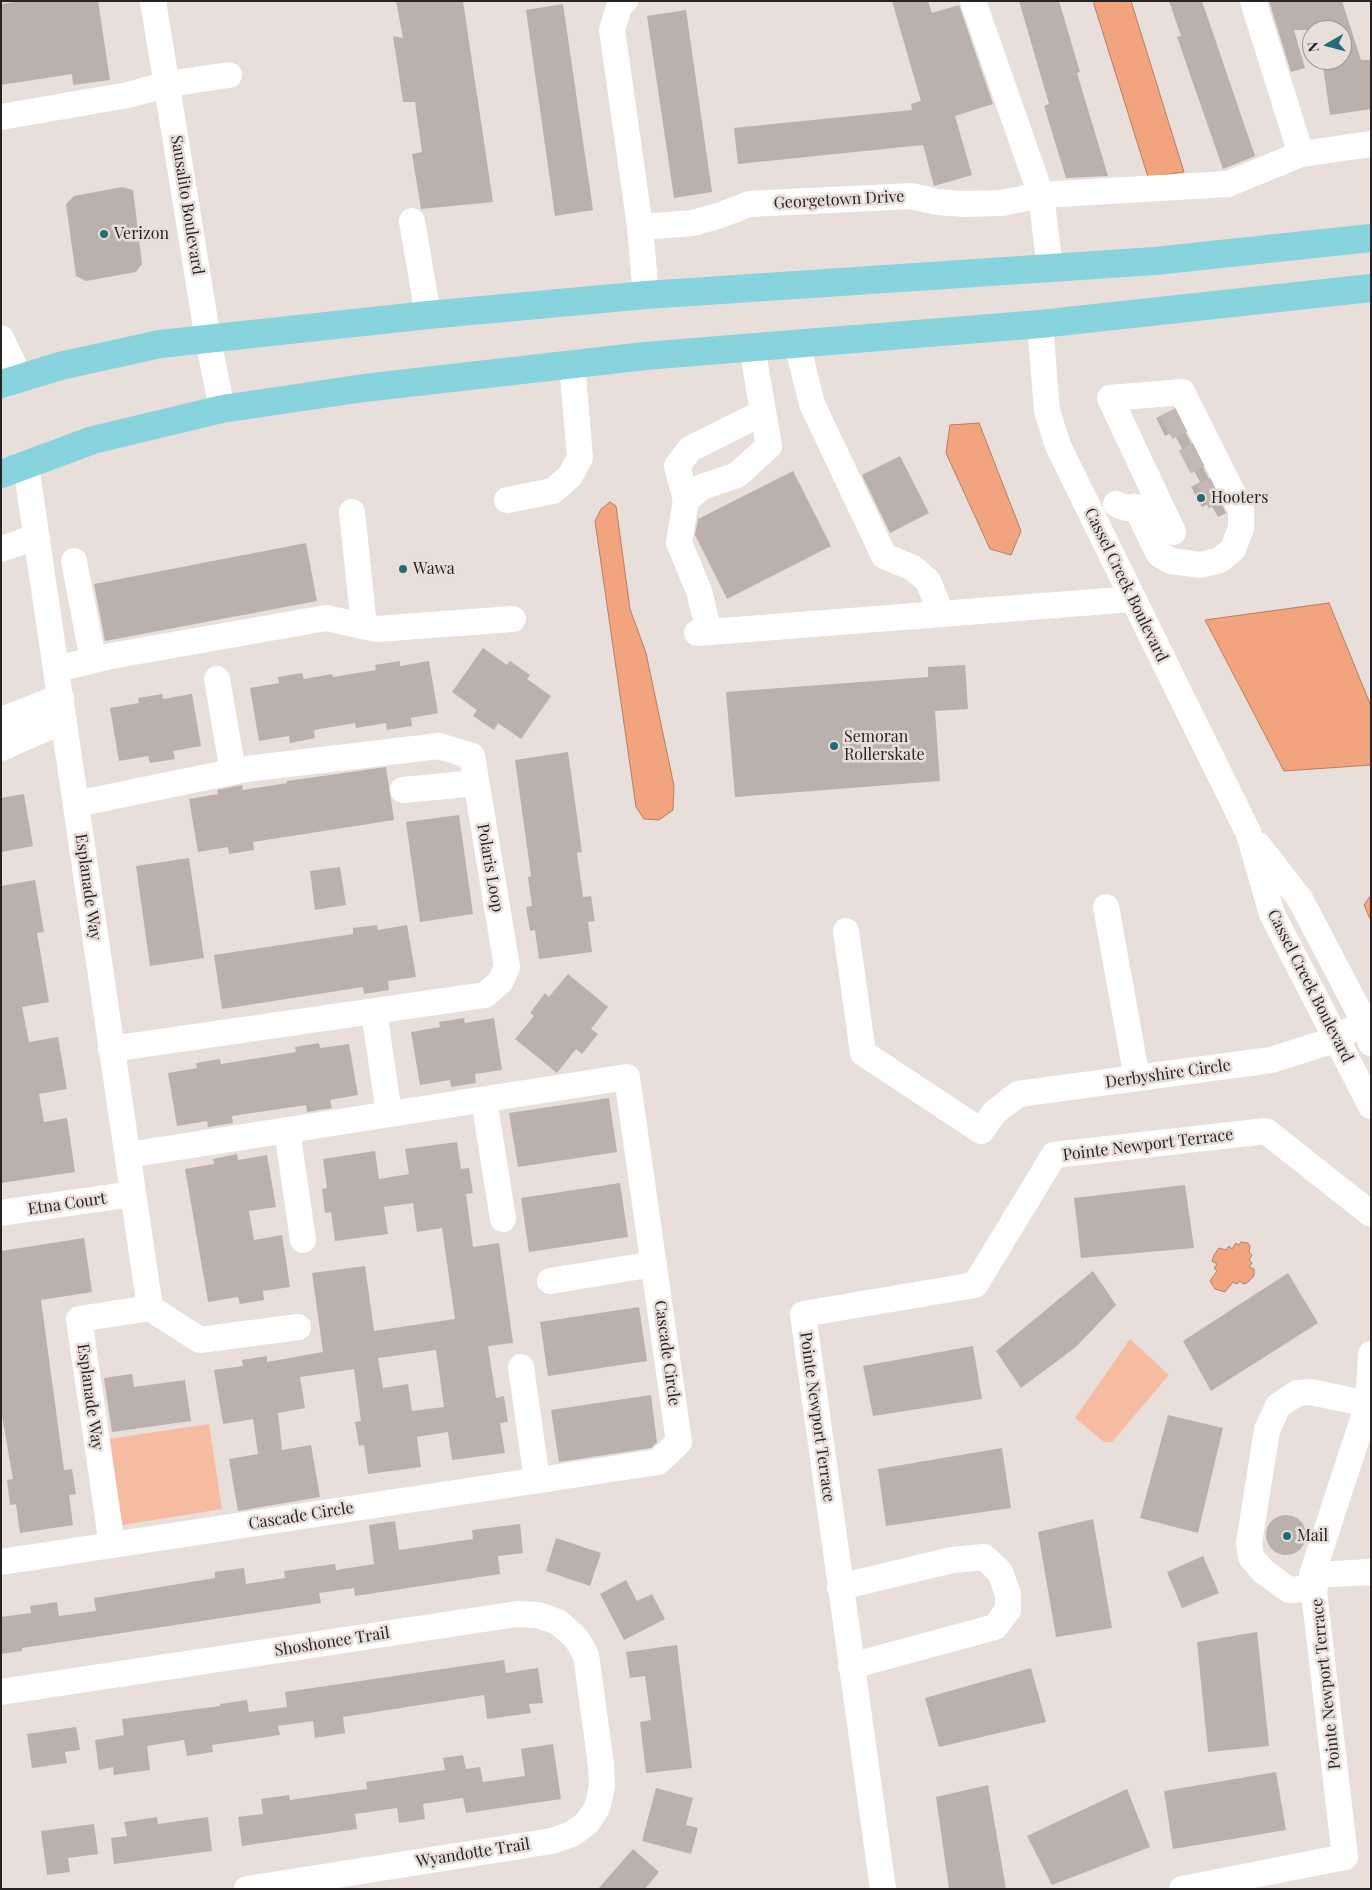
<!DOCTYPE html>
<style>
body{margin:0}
#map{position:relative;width:1372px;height:1890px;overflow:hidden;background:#e8deda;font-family:"Playfair Display",serif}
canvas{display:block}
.frame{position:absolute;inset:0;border:2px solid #282423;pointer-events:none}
.north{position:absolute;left:1302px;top:20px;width:50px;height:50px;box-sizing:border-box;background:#e8deda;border:1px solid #9b9491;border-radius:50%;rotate:262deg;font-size:14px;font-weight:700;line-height:20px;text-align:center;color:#282423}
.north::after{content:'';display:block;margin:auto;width:18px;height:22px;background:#226c76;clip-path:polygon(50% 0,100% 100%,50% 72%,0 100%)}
</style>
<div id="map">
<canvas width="1372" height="1890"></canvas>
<div class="frame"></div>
<div class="north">N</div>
</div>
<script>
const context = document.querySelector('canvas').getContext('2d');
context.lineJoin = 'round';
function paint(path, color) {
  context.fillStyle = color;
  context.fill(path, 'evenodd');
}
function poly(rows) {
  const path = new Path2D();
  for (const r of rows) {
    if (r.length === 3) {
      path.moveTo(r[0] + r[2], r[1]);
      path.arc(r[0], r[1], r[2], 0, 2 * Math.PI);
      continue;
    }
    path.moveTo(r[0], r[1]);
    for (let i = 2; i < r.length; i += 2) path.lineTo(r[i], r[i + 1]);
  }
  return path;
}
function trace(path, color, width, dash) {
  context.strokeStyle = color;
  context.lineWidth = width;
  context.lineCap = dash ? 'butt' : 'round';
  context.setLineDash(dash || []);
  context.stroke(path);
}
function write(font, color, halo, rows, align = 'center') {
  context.font = font + ' "Playfair Display",serif';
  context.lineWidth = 5;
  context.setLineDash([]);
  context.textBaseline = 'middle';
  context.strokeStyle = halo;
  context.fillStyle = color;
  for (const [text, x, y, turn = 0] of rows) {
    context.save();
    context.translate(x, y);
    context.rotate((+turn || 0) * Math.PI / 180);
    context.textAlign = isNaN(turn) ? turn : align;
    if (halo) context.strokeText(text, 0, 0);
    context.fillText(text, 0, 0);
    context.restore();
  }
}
const green = poly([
 [1130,1339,1169,1375,1112,1442,1104,1442,1075,1418],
 [209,1424,222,1509,122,1525,109,1439]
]);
const water = poly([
 [1093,1,1131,1,1184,172,1148,177,1093,1],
 [979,423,1021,531,1011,555,990,549,946,453,950,425,979,423],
 [610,502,616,506,630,609,646,653,674,786,673,810,659,820,644,819,636,807,595,521,601,509,610,502],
 [1329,603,1371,706,1371,765,1284,771,1205,620,1329,603],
 [1371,895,1371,921,1364,905,1371,895],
 [1241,1242,1248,1243,1250,1246,1249,1252,1252,1255,1249,1260,1252,1263,1249,1267,1254,1269,1254,1276,1247,1283,1243,1284,1240,1281,1237,1284,1233,1282,1225,1292,1215,1289,1210,1281,1217,1271,1214,1268,1217,1264,1212,1261,1214,1255,1219,1248,1226,1250,1229,1246,1232,1249,1236,1243,1239,1245,1241,1242]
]);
const building = poly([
 [21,1,98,1,110,80,73,85,72,74,1,85,1,4],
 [396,1,463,1,493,202,421,209,412,154,422,152,415,102,403,102,393,36,403,38],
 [892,1,928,1,932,13,959,5,993,104,955,116,972,175,934,186,923,145,738,164,734,128,912,110,911,104,921,101],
 [1019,1,1059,1,1080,72,1077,73,1108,176,1066,178,1044,106,1049,104],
 [1169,1,1202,1,1255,156,1223,169,1177,37,1181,36],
 [1269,1,1342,1,1361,60,1371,60,1371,109,1330,115,1322,60,1342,60,1342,30,1294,30,1305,68,1291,72],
 [563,4,593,210,555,216,526,10],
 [686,10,712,192,674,198,647,16],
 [122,187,133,190,142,264,136,272,86,281,76,276,66,204,74,196],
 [1174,409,1226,513,1218,517,1210,503,1202,507,1191,487,1200,482,1173,432,1165,436,1156,418],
 [900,456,929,513,890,533,862,475],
 [793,471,831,546,727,599,695,535,698,519],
 [306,543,317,601,105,641,94,584],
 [483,648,507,665,510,661,530,675,527,679,551,696,521,739,498,723,494,730,473,716,477,710,452,692],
 [400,661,400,666,429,661,438,713,411,718,412,726,387,730,386,723,356,728,355,723,314,730,315,738,290,743,289,736,259,741,250,688,279,683,278,677,302,673,304,679,332,674,333,677,376,670,375,665],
 [965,665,968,709,935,711,940,781,735,797,726,692,928,677,928,667],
 [162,694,163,699,192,694,201,746,173,751,175,759,150,763,148,756,119,761,110,708,139,703,138,698],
 [568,752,582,852,577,853,583,897,591,896,595,921,588,922,592,952,539,959,535,930,530,931,526,907,532,906,528,877,531,876,515,760],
 [386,767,394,820,253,842,254,850,229,854,228,847,198,852,189,799,218,794,217,790,242,785,243,790,287,783,287,781],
 [24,794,33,846,1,852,1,798],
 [459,815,473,914,420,922,406,822],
 [189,858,204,958,150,966,136,866],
 [340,867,346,905,315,910,310,871],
 [35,880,44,932,37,933,49,1002,22,1007,29,1042,58,1037,67,1089,39,1094,44,1122,67,1118,75,1172,1,1183,1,886],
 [377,925,378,930,407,925,416,977,388,981,389,990,364,994,363,987,222,1009,214,955,353,934,353,928],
 [568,974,608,1007,591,1029,598,1034,582,1054,576,1049,557,1073,515,1039,534,1016,530,1013,545,993,549,997],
 [464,1018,465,1023,494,1018,502,1070,475,1074,476,1083,451,1087,450,1080,420,1085,411,1032,440,1027,439,1022],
 [319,1043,320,1048,349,1044,358,1095,330,1100,332,1108,307,1112,306,1105,232,1116,233,1123,208,1127,207,1121,177,1126,168,1073,197,1068,196,1063,220,1059,221,1064,296,1052,295,1047],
 [609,1098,617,1152,518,1167,509,1113],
 [457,1142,461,1169,469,1168,473,1193,466,1194,473,1247,499,1243,513,1343,488,1346,496,1398,504,1396,508,1422,500,1423,505,1453,452,1460,448,1432,417,1437,421,1467,368,1474,364,1445,359,1446,355,1422,361,1421,354,1369,300,1377,305,1408,278,1413,282,1450,311,1445,320,1497,238,1511,229,1459,258,1454,253,1419,223,1424,214,1370,243,1366,242,1360,267,1356,267,1362,323,1352,312,1273,365,1266,374,1331,455,1319,442,1228,417,1232,413,1203,384,1207,388,1234,335,1241,331,1212,325,1213,322,1189,327,1188,323,1159,375,1151,379,1179,409,1174,405,1149],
 [436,1350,444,1407,412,1411,408,1384,383,1388,378,1358],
 [237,1154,238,1160,267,1155,276,1207,249,1211,254,1240,282,1235,290,1287,263,1291,264,1300,240,1304,238,1297,208,1302,185,1169,214,1164,213,1159],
 [620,1183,628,1237,529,1252,521,1198],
 [1185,1185,1194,1248,1081,1258,1074,1198],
 [84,1238,92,1292,41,1300,64,1470,72,1469,76,1494,69,1495,73,1525,20,1533,16,1504,10,1505,7,1480,13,1479,1,1410,1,1251],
 [1093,1271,1116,1305,1076,1347,1021,1388,996,1351],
 [1288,1273,1318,1323,1211,1391,1183,1341],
 [639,1307,647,1361,548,1376,540,1322],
 [973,1346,982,1399,873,1416,863,1366],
 [132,1374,134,1387,185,1380,191,1421,112,1432,104,1378],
 [651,1395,657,1442,651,1448,559,1462,551,1410],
 [1168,1415,1223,1428,1198,1533,1140,1518],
 [1002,1448,1011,1508,886,1526,878,1469],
 [1286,1535,20],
 [1093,1519,1112,1628,1056,1637,1038,1532],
 [395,1521,399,1550,473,1539,472,1530,520,1524,523,1553,498,1556,500,1574,355,1596,354,1588,319,1593,321,1603,22,1648,22,1651,1,1654,1,1617,31,1613,30,1606,57,1602,59,1616,96,1611,94,1598,215,1578,215,1572,244,1568,246,1584,285,1578,284,1571,335,1564,336,1570,374,1564,369,1525],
 [556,1538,601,1553,590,1586,546,1571],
 [1203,1556,1219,1593,1182,1608,1167,1572],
 [626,1580,637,1601,652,1594,665,1619,624,1640,600,1594],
 [1257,1632,1269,1746,1208,1752,1197,1642],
 [677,1645,692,1768,646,1773,640,1722,651,1720,645,1676,630,1678,626,1652],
 [504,1660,506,1673,538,1668,543,1703,529,1704,531,1713,487,1719,484,1695,343,1717,345,1733,315,1738,313,1721,278,1726,280,1735,212,1745,213,1752,187,1756,184,1740,147,1746,150,1770,114,1775,113,1767,99,1770,95,1740,124,1735,122,1719,220,1706,220,1704,247,1700,249,1712,287,1707,285,1692],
 [1031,1668,1046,1722,939,1747,925,1698],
 [76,1727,80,1750,65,1752,67,1763,32,1768,27,1734],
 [553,1744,561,1799,466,1813,463,1798,423,1804,425,1819,399,1823,397,1808,355,1814,357,1829,242,1846,238,1817,263,1814,261,1799,289,1795,290,1800,367,1789,366,1782,445,1770,443,1758,463,1755,466,1769,480,1767,483,1782,525,1776,521,1749],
 [1276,1772,1286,1830,1173,1849,1164,1791],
 [988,1785,1006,1889,949,1889,936,1797],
 [656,1788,693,1798,686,1825,698,1828,691,1854,642,1841],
 [1127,1789,1150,1847,1052,1885,1027,1836],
 [157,1817,158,1824,208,1817,212,1851,114,1864,111,1838,127,1836,124,1822],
 [94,1824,98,1854,68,1858,70,1872,47,1875,41,1831],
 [633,1849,659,1872,645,1889,598,1889]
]);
const minorTunnel = poly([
 [1172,410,1226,513]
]);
const minor = poly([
 [153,1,208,339,222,409],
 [625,1,620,3,612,30,640,227,646,295],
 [973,1,1041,195,1050,269],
 [1253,1,1301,154,1371,144],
 [1,117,128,95,168,84,229,75],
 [412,221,428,315],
 [640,227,693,223,721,215,749,204,911,196,937,202,964,204,1002,203,1041,195,1228,184,1301,154],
 [1040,324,1047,411,1058,446,1249,834,1272,914,1371,1106],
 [1,338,20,378],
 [797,344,812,404,884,556,913,568,928,581,941,613],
 [26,466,150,1308],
 [507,500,553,491,570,476,580,458,572,364],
 [686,500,677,466,690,449,762,413],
 [1116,504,1126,508,1136,507,1159,554,1171,561,1201,565,1220,560,1233,549,1241,528,1241,510,1182,392,1110,398,1173,532],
 [352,512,364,626],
 [1,549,37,537],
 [74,561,93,660],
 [709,632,699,591,679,543,686,500,702,487,737,475,769,446,752,347],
 [697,633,1133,599],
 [56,669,111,656,326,618,376,629,513,619],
 [217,679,233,772],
 [1,720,61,697],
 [1,748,64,720],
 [403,790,476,783],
 [76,804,246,769,439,746,472,756,507,967,500,982,485,995,111,1049],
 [1258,845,1300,899,1365,1023,1371,1043],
 [1106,907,1137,1078],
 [846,931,863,1053,981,1131,995,1112,1018,1094,1271,1060,1325,1043,1365,1023],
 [374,1011,389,1114],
 [484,1100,503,1219],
 [287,1130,303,1240],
 [1,1213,133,1194],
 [550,1281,654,1264],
 [521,1367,537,1480],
 [112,1545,79,1319,150,1308,200,1340,298,1327],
 [1,1562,658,1462,679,1442,627,1077,128,1155],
 [1312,1575,1371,1572],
 [840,1587,952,1560,984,1557,1000,1572,1008,1594,1008,1610,995,1627,851,1666],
 [1315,1588,1289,1590,1263,1571,1251,1557,1249,1543,1267,1430,1278,1406,1297,1393,1311,1392,1368,1404],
 [1,1692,517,1614,538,1615,558,1622,576,1638,586,1655,601,1765,602,1787,597,1808,587,1823,572,1834,552,1841,247,1889],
 [883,1889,803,1314,975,1285,1054,1155,1266,1131,1371,1214],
 [1182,1889,1345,1857,1312,1575,1368,1404,1371,1354]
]);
const major = poly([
 [1,384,60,366,160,344,428,315,646,295,1155,261,1371,238],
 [1,474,93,440,222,409,364,388,645,356,1040,324,1371,288]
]);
const markers = [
 [104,234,5,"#226c76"],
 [1201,498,5,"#226c76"],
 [403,569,5,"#226c76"],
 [834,746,5,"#226c76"],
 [1287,1536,5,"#226c76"]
];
const streetNames = [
 ["Georgetown Drive",839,200,-3],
 ["Sausalito Boulevard",187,205,81],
 ["Cassel Creek Boulevard",1126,585,64],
 ["Polaris Loop",490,868,80],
 ["Esplanade Way",88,887,82],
 ["Cassel Creek Boulevard",1310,986,63],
 ["Derbyshire Circle",1168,1074,-8],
 ["Pointe Newport Terrace",1148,1145,-7],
 ["Etna Court",67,1204,-8],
 ["Cascade Circle",667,1353,82],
 ["Esplanade Way",90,1397,82],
 ["Pointe Newport Terrace",817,1417,82],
 ["Cascade Circle",301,1516,-9],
 ["Shoshonee Trail",332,1642,-9],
 ["Pointe Newport Terrace",1326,1684,-96],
 ["Wyandotte Trail",473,1853,-9]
];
const poiNames = [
 ["Verizon",114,234],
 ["Hooters",1211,498],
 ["Wawa",413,569],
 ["Semoran",844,737],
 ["Rollerskate",844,755],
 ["Mail",1297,1536]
];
paint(green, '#f6bca1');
paint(water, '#f1a47e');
trace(water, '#b57e63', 1);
paint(building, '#bab1ad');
trace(minorTunnel, '#c2b9b5', 26, [26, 13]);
trace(minor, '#fff', 26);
trace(major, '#87d3de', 28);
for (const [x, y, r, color] of markers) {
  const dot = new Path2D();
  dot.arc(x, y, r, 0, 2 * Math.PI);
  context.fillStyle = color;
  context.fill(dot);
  trace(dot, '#e8deda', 2);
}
write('16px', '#282423', '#e8deda', streetNames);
write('16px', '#282423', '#e8deda', poiNames, 'left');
</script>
